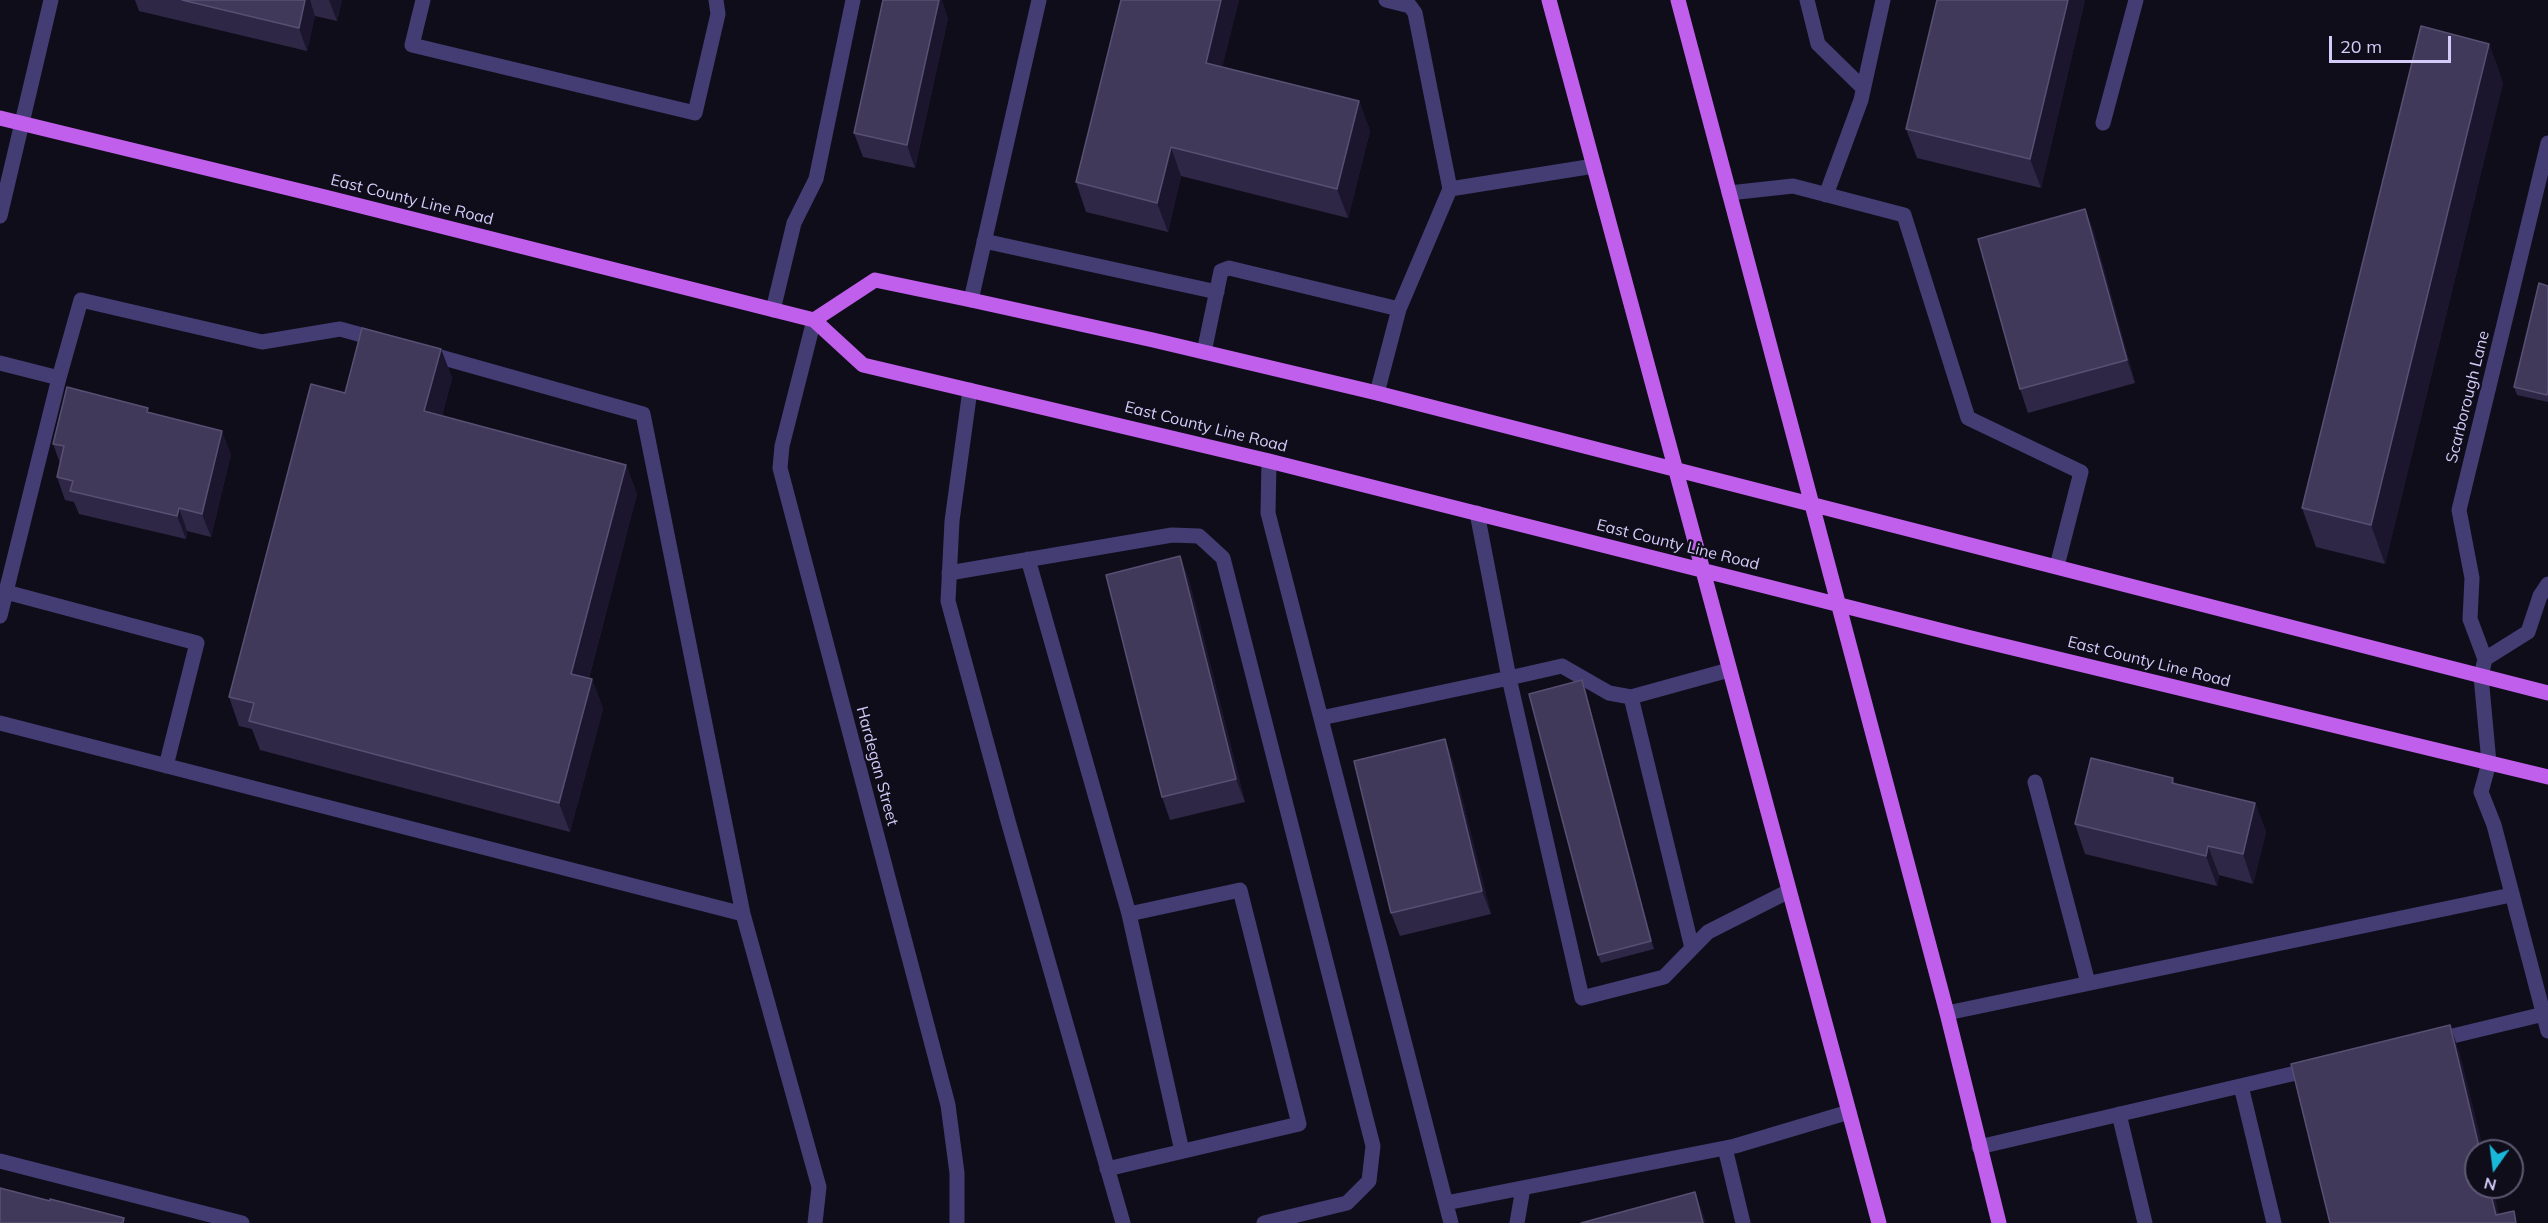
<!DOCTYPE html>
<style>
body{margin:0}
#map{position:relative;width:2548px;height:1223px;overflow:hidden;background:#100d1a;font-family:Mulish,sans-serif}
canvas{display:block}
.north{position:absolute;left:2464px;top:1139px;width:60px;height:60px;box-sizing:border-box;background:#100d1a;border:2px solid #5e5973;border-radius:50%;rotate:194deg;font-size:16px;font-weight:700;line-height:24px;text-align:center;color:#d4cbf9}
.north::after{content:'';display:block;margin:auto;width:21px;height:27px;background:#19b7d8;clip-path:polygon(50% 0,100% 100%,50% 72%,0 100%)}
.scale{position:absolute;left:2329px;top:36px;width:122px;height:27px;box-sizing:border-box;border:3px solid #d4cbf9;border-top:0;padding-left:8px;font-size:18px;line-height:21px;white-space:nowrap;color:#d4cbf9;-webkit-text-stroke:4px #100d1a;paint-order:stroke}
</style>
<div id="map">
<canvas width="2548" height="1223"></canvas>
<div class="north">N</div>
<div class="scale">20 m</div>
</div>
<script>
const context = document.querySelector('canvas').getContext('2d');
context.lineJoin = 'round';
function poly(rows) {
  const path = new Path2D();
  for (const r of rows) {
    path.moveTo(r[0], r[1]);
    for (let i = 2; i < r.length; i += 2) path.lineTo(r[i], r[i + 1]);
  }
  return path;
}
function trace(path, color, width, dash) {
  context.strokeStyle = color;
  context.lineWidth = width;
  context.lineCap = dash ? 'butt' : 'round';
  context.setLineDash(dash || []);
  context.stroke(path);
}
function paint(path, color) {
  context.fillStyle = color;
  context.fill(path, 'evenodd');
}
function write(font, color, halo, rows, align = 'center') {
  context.font = font + ' Mulish,sans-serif';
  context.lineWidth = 4.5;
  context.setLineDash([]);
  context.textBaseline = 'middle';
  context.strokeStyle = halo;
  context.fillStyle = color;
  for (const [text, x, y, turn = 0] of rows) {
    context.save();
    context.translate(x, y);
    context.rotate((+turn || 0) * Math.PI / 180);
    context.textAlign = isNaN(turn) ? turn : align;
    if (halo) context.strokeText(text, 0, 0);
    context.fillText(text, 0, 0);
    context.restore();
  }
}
const minor = poly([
 [423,0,412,45,695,113,718,14,716,0],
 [1386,0,1410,6,1415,13,1450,189],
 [1807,0,1818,44,1863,88],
 [2103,123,2136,0],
 [2548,143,2459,510,2472,578,2470,619,2485,659,2481,676,2489,763,2481,792,2494,825,2548,1031],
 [1729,193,1793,186,1904,215,1968,418,2081,472,2057,566],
 [1826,195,1861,100,1883,0],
 [0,216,51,0],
 [984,241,1217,292],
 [971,300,1039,0],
 [773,310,794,223,816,179,853,0],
 [814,320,782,446,780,468,948,1105,957,1173,957,1223],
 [1204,352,1221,271,1229,268,1399,309],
 [0,363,59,378,81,300,262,342,340,329,380,340],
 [970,390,952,521,948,601,1008,821,1123,1223],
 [1377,393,1399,309,1450,189,1594,166],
 [1269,461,1268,513,1451,1223],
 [1028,559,1129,914,1240,890,1299,1124,1107,1169],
 [949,573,1172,535,1199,536,1223,558,1373,1146,1369,1181,1347,1203,1264,1223],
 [6,592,197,643,166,766],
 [0,616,59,378],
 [2485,659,2528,632,2540,596,2548,584],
 [1729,670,1631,697,1609,693,1562,666,1509,678,1582,998,1664,977,1708,932,1789,891],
 [1631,697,1692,948],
 [1321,718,1509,678,1477,513],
 [0,723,743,914,643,414,426,353],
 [2035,782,2088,983],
 [743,914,819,1187,815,1223],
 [1129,914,1182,1151],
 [1947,1013,2511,895],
 [2436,1040,2544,1014],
 [2241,1086,2274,1223],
 [2119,1114,2145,1223],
 [1979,1147,2313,1069],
 [1725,1148,1743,1223],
 [0,1161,242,1223],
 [1446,1203,1735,1146,1849,1112],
 [1517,1223,1523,1188]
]);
const major = poly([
 [1549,0,1879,1223],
 [1678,0,1947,1013,1999,1223],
 [0,118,325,197,814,320,863,365,1269,461,1967,637,2548,777],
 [814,320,875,280,971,300,1153,340,1377,393,2548,693]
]);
const wall = poly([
 [135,0,342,0,337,21,315,16,307,51,139,11],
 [1239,0,1222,67,1359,101,1370,131,1348,218,1181,176,1168,232,1086,212,1076,182],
 [1937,0,2085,0,2041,188,1917,158,1906,129],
 [948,18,915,168,863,157,854,133],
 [2489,44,2503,83,2385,564,2316,547,2302,508],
 [2085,209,2094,232,2135,383,2028,413,2020,389],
 [2548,286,2548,402,2517,395,2514,387],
 [441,349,452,378,442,416,626,465,637,494,589,678,592,679,603,709,570,832,260,750,252,729,239,726,229,697,345,393],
 [150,413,231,454,211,537,187,531,186,539,79,514,74,502,65,500,57,477,60,463,53,444],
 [1180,556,1189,580,1245,802,1170,820,1162,797],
 [1585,688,1654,949,1601,963,1598,955],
 [1445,739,1453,762,1491,914,1400,936,1391,913],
 [2173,778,2175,784,2255,803,2266,832,2253,884,2219,875,2217,886,2085,854,2075,824]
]);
const shadedWall = poly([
 [305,0,310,0,315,16,307,51,299,28],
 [329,0,342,0,337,21],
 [939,0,942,0,948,18,915,168,907,145],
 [1221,0,1239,0,1216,92,1206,63],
 [2068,0,2085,0,2041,188,2030,159],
 [2489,44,2503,83,2385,564,2371,525],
 [1359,101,1370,131,1348,218,1337,189],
 [1171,147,1181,176,1168,232,1157,203],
 [2085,209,2094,232,2135,383,2127,360],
 [441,349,452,378,435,441,424,411],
 [222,431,231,454,211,537,202,514],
 [626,465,637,494,582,704,571,674],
 [179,508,187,531,186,539,177,516],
 [1180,556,1189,580,1245,802,1236,779],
 [592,679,603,709,570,832,559,803],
 [1582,680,1585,688,1654,949,1651,941],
 [1445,739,1453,762,1491,914,1482,891],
 [2255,803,2266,832,2253,884,2243,854],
 [2208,846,2219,875,2217,886,2206,856],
 [2450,1025,2460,1054,2484,1151,2480,1151],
 [2489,1187,2493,1187,2501,1223,2496,1215],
 [1695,1192,1704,1216,1706,1223,1703,1223]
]);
const building = poly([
 [182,0,305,0,299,28,182,0],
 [883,0,939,0,907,145,854,133,883,0],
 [1121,0,1221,0,1206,63,1359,101,1337,189,1171,147,1157,203,1076,182,1121,0],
 [1937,0,2068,0,2030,159,1906,129,1937,0],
 [2421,26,2489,44,2371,525,2302,508,2421,26],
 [2085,209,2127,360,2020,389,1978,239,2085,209],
 [2539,283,2548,286,2548,389,2547,395,2514,387,2539,283],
 [362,328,441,349,424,411,626,465,571,674,592,679,559,803,249,721,254,703,229,697,311,384,345,393,362,328],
 [67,387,148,408,147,412,222,431,202,514,179,508,177,516,70,491,73,481,57,477,64,446,53,444,67,387],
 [1180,556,1236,779,1162,797,1106,575,1180,556],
 [1582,680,1651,941,1598,955,1529,694,1582,680],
 [1445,739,1482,891,1391,913,1354,761,1445,739],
 [2091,758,2173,778,2172,783,2255,803,2243,854,2208,846,2206,856,2075,824,2091,758],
 [2450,1025,2480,1151,2476,1151,2476,1187,2489,1187,2496,1215,2514,1211,2516,1223,2330,1223,2291,1064,2450,1025],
 [0,1188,50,1201,50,1199,124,1218,123,1223,0,1223,0,1188],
 [1695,1192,1703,1223,1581,1223,1695,1192]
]);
const streetNames = [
 ["East County Line Road",412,200,14],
 ["Scarborough Lane",2468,397,-76],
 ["East County Line Road",1206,427,14],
 ["East County Line Road",1678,545,14],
 ["East County Line Road",2149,662,14],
 ["Hardegan Street",877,766,75]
];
trace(minor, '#433d74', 15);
trace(major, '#c15fed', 15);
paint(wall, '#2f2746');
paint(shadedWall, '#1b152d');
paint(building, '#41395a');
trace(building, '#585073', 1.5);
write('16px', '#d4cbf9', '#100d1a', streetNames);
</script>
